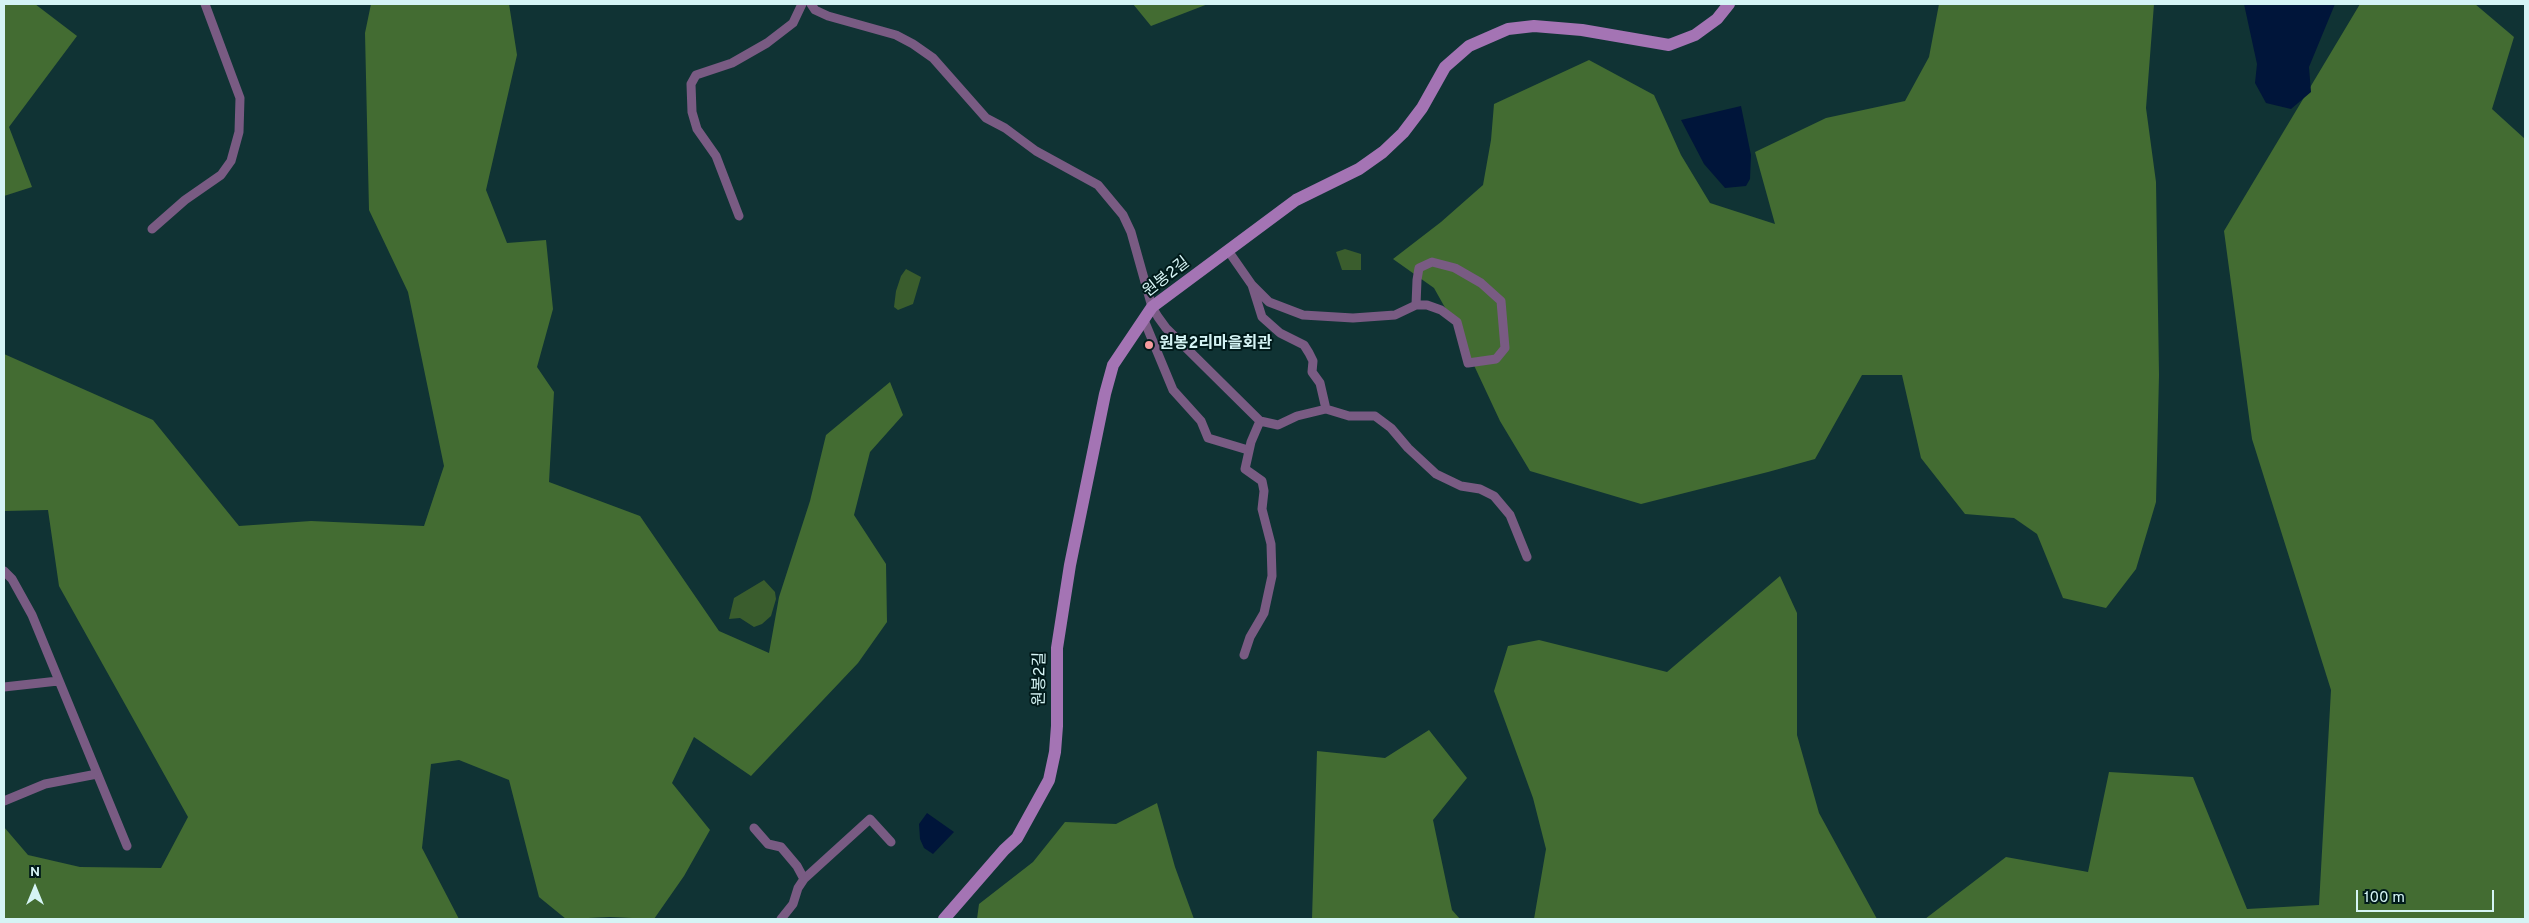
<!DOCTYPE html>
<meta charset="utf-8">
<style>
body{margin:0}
#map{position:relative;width:2529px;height:923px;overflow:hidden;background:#103334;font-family:Overpass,sans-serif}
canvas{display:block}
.frame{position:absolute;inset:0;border:5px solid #d5f4f5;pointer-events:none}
.north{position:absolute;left:10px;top:863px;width:50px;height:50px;-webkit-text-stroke:4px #001a1a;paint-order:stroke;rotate:0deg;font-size:14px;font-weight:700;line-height:20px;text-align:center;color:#d5f4f5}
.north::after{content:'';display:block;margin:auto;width:18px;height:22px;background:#d5f4f5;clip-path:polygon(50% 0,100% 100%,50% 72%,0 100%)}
.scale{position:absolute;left:2356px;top:890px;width:138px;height:22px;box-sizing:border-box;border:2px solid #d5f4f5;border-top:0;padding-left:6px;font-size:15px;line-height:18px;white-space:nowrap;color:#d5f4f5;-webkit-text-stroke:4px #001a1a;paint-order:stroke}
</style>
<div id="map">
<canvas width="2529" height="923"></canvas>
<div class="frame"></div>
<div class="north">N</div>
<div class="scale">100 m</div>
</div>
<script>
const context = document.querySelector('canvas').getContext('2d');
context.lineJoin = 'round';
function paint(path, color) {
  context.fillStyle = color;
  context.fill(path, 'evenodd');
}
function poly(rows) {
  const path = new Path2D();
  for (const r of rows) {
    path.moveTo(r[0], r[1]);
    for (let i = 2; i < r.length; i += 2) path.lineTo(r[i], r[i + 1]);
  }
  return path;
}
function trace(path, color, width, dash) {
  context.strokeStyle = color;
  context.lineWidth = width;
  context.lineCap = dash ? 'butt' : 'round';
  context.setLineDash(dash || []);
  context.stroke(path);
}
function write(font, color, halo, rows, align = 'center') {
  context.font = font + ' Overpass,"Noto Sans KR",sans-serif';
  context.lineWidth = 4;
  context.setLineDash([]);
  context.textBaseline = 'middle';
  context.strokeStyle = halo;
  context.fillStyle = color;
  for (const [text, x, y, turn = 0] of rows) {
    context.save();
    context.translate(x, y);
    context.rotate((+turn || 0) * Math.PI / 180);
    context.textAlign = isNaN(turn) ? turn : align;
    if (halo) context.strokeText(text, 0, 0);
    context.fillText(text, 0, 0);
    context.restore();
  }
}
const green = poly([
 [1345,249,1361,254,1361,270,1342,270,1336,252],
 [906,269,921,277,913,304,898,310,894,307,896,291,901,276],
 [764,580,775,592,776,599,771,616,762,624,754,627,740,618,729,619,734,598]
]);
const forest = poly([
 [4,4,35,4,77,36,9,127,32,187,4,196],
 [371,4,509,4,517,55,486,190,507,243,546,240,553,309,537,367,554,392,549,482,640,516,719,631,769,653,779,597,810,501,826,435,890,382,903,415,870,452,854,515,886,564,887,622,858,663,751,776,694,737,672,783,710,830,684,876,654,919,610,917,566,919,539,897,509,780,459,760,431,764,422,848,459,919,4,919,4,827,28,855,80,867,161,868,188,817,59,586,48,510,4,511,4,354,153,420,239,526,311,521,424,526,444,466,408,292,369,210,365,33],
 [1133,4,1208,4,1151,26],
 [1939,4,2154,4,2146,108,2156,182,2159,375,2156,502,2136,569,2106,608,2063,598,2037,534,2014,518,1965,514,1921,458,1902,375,1862,375,1815,459,1768,472,1641,504,1530,471,1500,421,1457,329,1434,288,1393,259,1441,222,1483,185,1491,140,1494,104,1589,60,1654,95,1681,155,1710,203,1775,224,1755,152,1826,118,1905,101,1929,57],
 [2360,4,2475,4,2514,37,2492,109,2525,139,2525,919,1925,919,2006,857,2088,872,2109,772,2193,777,2247,909,2319,905,2331,690,2252,439,2224,231],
 [1780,576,1797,613,1797,735,1819,813,1877,919,1534,919,1546,849,1533,798,1494,691,1508,646,1539,640,1667,672],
 [1429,730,1467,778,1433,820,1452,910,1460,919,1312,919,1317,751,1385,758],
 [1157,803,1175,867,1194,919,977,919,979,904,1033,862,1065,822,1116,824]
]);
const water = poly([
 [2244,4,2335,4,2309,67,2311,92,2291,109,2266,103,2255,83,2257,64],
 [1741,106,1751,155,1750,179,1746,186,1725,188,1704,164,1681,120],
 [927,813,954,832,933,854,924,848,920,839,919,824]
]);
const minor = poly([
 [811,4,815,10,828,16,896,35,913,44,933,58,986,118,1005,128,1036,151,1098,185,1123,215,1131,232,1152,307,1158,317,1166,328,1260,421,1251,442,1245,469,1262,481,1264,491,1262,509,1271,544,1272,576,1264,613,1250,637,1244,655],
 [739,216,716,156,697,129,692,112,691,84,696,75,732,63,767,43,793,23,802,4],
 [152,229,185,200,221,175,231,161,239,132,240,98,205,4],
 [1229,252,1252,285,1262,317,1280,333,1304,345,1309,353,1313,361,1312,372,1320,383,1326,409],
 [1252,285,1269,302,1303,315,1353,318,1395,315,1416,305,1417,280,1419,268,1432,262,1455,268,1481,283,1501,301,1505,348,1496,359,1468,363,1457,322,1441,310,1427,305,1416,305],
 [1144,320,1173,390,1201,421,1208,438,1248,450],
 [1260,421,1278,425,1297,416,1326,409,1349,416,1375,416,1391,428,1408,448,1436,474,1461,486,1480,489,1494,496,1510,515,1527,557],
 [4,571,12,579,32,615,127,846],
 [4,687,58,681],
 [4,801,45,784,97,774],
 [754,828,768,844,781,847,797,866,804,879],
 [781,919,793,904,798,888,804,879,870,819,891,842]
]);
const secondary = poly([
 [944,919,1004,850,1017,838,1049,780,1055,752,1057,726,1057,648,1070,565,1105,394,1113,365,1152,307,1296,200,1359,169,1383,152,1403,133,1422,108,1445,67,1469,46,1508,29,1534,26,1582,30,1669,45,1695,35,1717,19,1729,4]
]);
const markers = [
 [1149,345,5,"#f59b9e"]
];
const streetNames = [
 ["원봉2길",1167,278,-38],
 ["원봉2길",1041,679,-89]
];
const poiNames = [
 ["원봉2리마을회관",1159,345]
];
paint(green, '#3a5d2d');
paint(forest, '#436c32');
paint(water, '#00153a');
trace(minor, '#795b83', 9);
trace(secondary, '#a474b4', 12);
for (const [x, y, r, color] of markers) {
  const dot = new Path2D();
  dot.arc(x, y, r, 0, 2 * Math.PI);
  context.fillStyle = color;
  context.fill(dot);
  trace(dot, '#001a1a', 2);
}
write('16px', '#d5f4f5', '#001a1a', streetNames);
write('bold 16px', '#d5f4f5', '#001a1a', poiNames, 'left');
</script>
